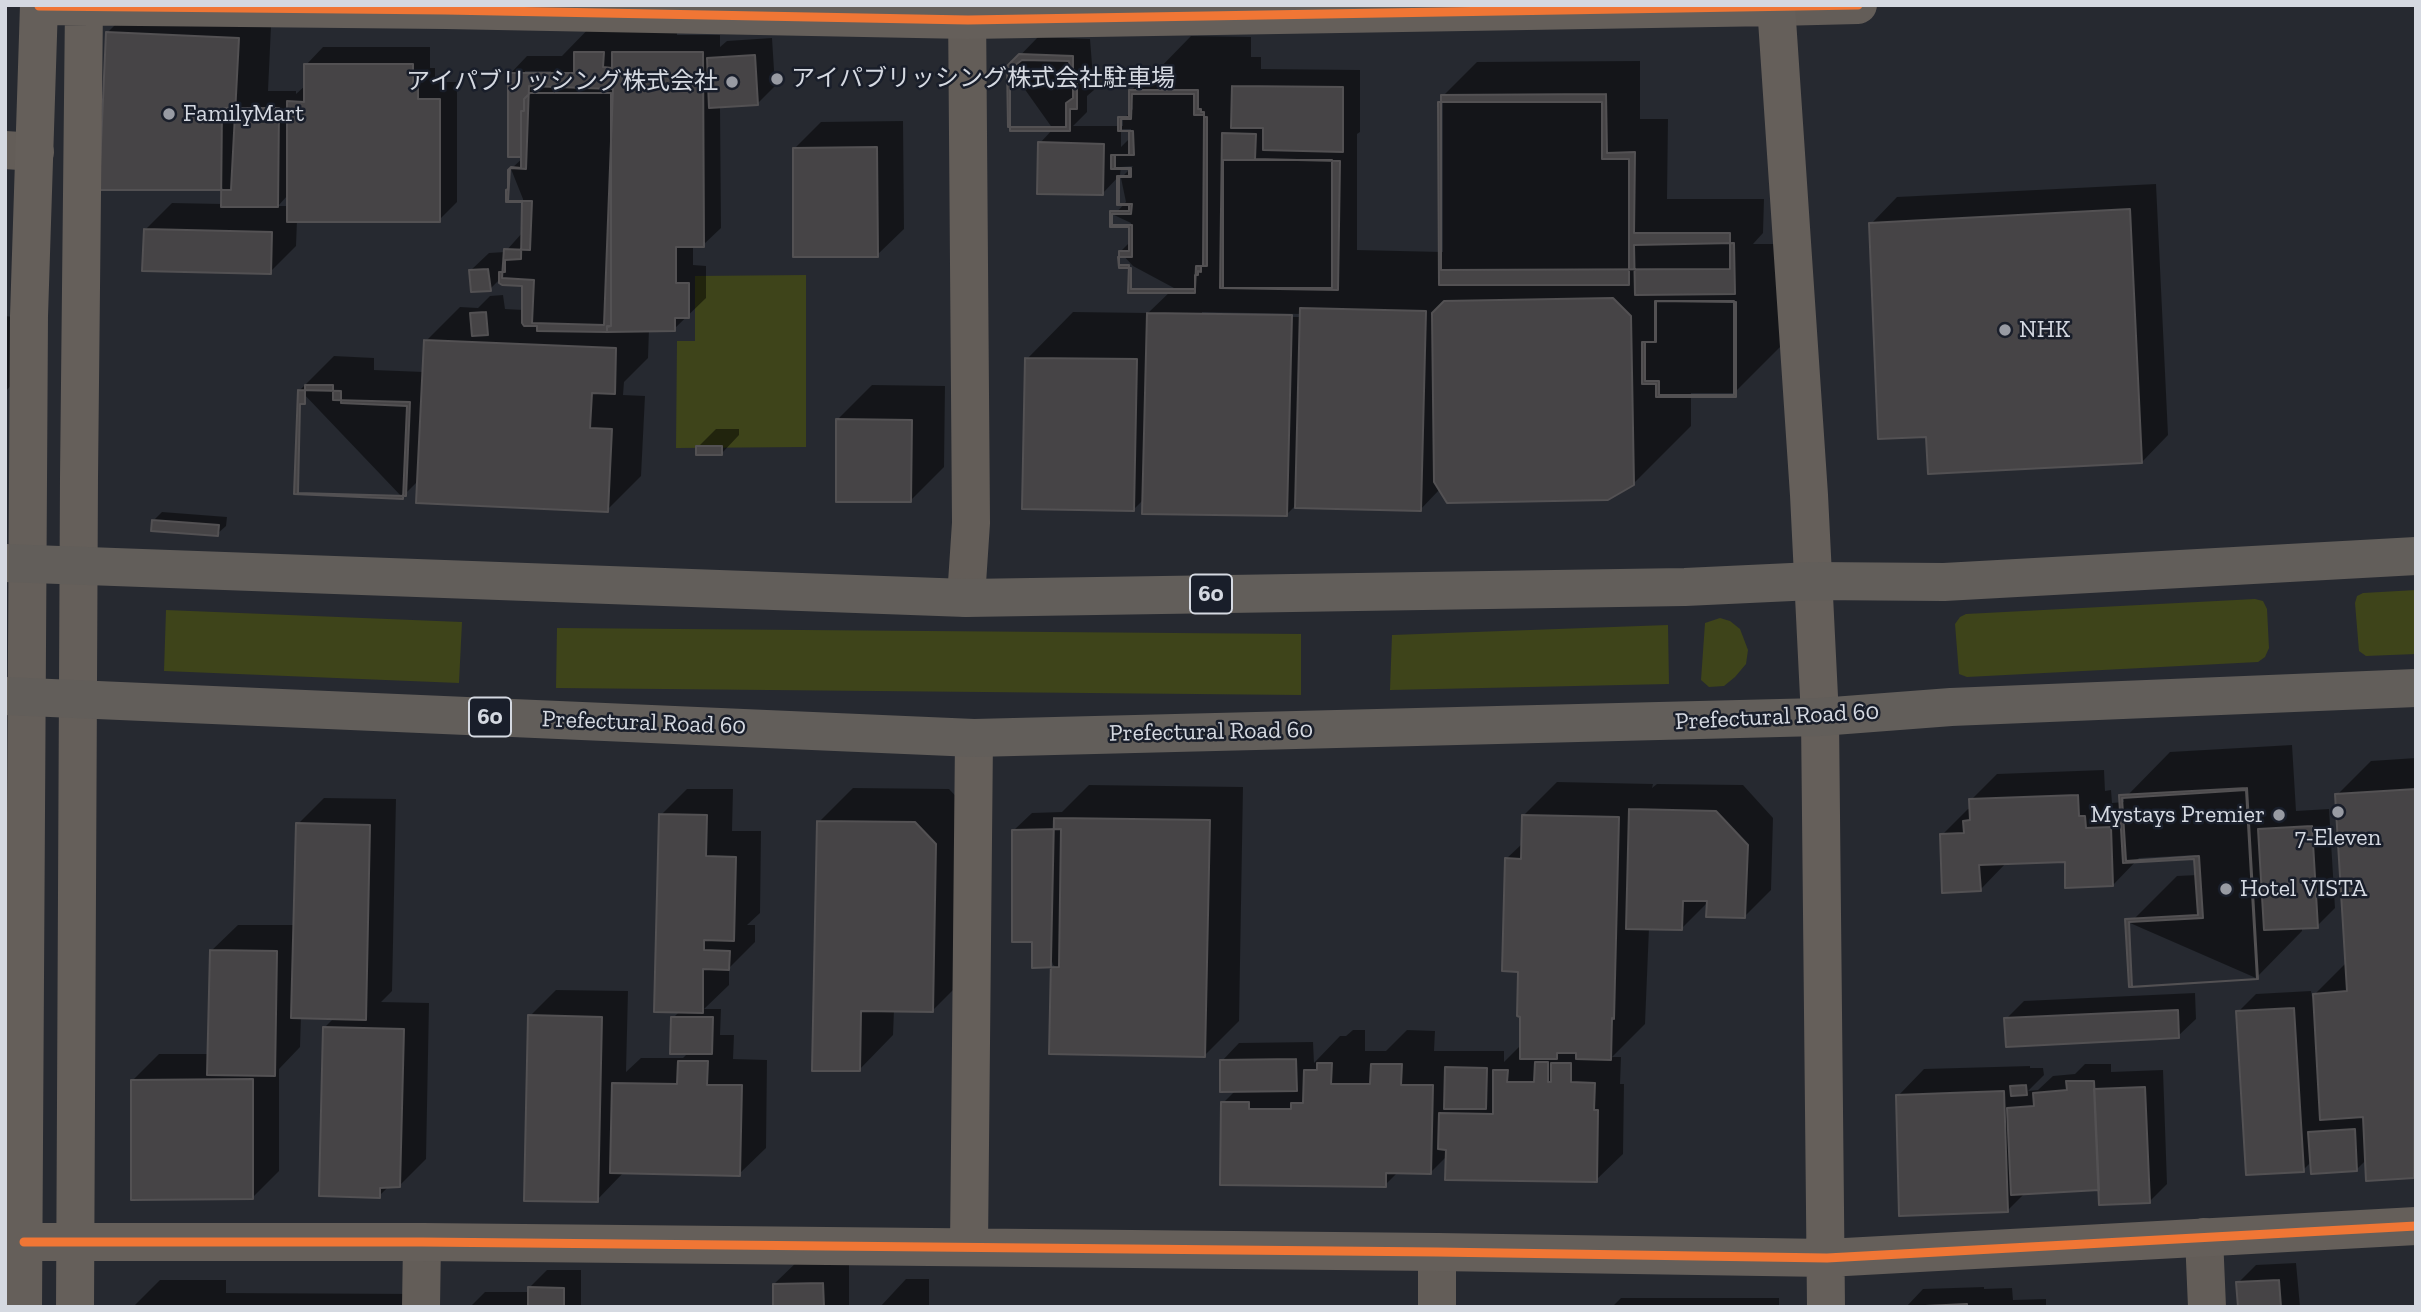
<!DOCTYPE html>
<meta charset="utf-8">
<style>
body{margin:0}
#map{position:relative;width:2421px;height:1312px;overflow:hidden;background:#262930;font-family:"Zilla Slab",serif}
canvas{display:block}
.frame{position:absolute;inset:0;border:7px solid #d5d9e1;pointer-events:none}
</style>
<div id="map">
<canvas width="2421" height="1312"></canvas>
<div class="frame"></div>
</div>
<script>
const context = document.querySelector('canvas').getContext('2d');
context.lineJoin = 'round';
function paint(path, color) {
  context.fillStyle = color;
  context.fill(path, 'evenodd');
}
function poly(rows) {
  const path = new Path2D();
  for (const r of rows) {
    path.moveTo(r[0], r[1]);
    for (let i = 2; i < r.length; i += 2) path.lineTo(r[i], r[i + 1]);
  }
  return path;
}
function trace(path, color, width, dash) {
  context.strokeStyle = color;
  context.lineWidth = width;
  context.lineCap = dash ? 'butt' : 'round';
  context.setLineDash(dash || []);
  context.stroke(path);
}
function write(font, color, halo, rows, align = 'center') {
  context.font = font + ' "Zilla Slab","Noto Sans JP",serif';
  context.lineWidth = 5;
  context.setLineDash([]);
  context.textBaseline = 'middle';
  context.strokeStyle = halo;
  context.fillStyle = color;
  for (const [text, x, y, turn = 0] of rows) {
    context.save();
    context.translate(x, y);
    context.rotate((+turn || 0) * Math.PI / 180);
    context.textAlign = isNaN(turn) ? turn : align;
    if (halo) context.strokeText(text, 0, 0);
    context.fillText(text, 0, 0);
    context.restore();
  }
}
const green = poly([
 [806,275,806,447,676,448,677,341,695,341,695,276],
 [2416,590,2416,654,2366,656,2359,651,2355,603,2357,596,2363,593],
 [2255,599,2263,601,2267,609,2269,648,2265,657,2258,662,1967,677,1959,674,1955,624,1960,617,1966,614],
 [166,610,462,622,459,683,164,671],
 [1720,618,1730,621,1740,629,1748,650,1746,664,1735,677,1724,686,1709,687,1701,680,1705,623],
 [1668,625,1669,684,1390,690,1392,635],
 [557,628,1301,634,1301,695,556,688]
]);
const shadow = poly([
 [135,5,272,5,268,91,296,91,296,94,306,85,306,65,323,47,430,47,430,68,435,68,435,82,457,82,457,202,439,220,297,220,296,246,270,272,145,230,172,203,223,204,223,189,107,33],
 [288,195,288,206,278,206],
 [595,22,677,25,677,35,720,35,720,47,727,41,772,38,775,86,757,104,720,106,721,228,703,245,693,245,693,265,706,266,706,298,674,329,649,329,648,358,624,382,623,395,645,396,641,476,607,510,418,481,402,497,300,390,334,356,374,358,374,370,424,372,426,341,460,307,478,308,490,296,503,295,505,309,524,310,524,284,504,284,501,286,501,278,490,289,471,270,489,253,505,252,523,232,523,199,511,169,526,155,510,74,527,56,562,56],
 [525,71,551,71,551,75,525,75],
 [1191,36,1251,37,1251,57,1261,57,1261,69,1360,70,1360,132,1357,134,1357,250,1443,252,1443,96,1477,62,1640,61,1640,119,1668,119,1667,199,1764,199,1763,233,1753,244,1791,244,1792,335,1734,393,1691,393,1691,426,1633,484,1440,489,1420,510,1294,507,1287,514,1144,499,1134,509,1027,359,1073,312,1148,313,1174,288,1133,266,1120,252,1130,242,1131,223,1114,215,1126,202,1121,178,1133,166,1121,167,1120,175,1103,193,1040,143,1053,129,1009,67,1038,37,1090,39,1094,90,1087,96,1087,112,1073,126,1123,126,1123,120,1133,109,1131,91,1149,73,1155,73],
 [1121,129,1131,129,1131,137,1121,147],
 [1202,312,1301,314,1300,317,1202,316],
 [903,121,904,229,877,255,794,149,821,122],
 [2156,184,2168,435,2142,462,1928,435,1871,224,1897,197],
 [5,316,22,318,17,379,5,392],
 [872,385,945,386,944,467,910,501,838,419],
 [716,429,739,429,739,435,722,453,698,447],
 [162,512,227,517,226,526,217,534,154,520],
 [2292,745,2296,811,2329,809,2335,908,2317,926,2302,927,2302,931,2256,978,2130,923,2177,876,2197,875,2196,855,2139,858,2113,885,2067,860,2007,862,1980,890,1942,835,1968,809,1971,809,1971,800,1997,774,2104,770,2105,791,2111,790,2112,803,2124,802,2124,799,2170,752],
 [2416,758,2416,1174,2413,1176,2367,1159,2356,1170,2312,1161,2303,1170,2238,1012,2256,994,2311,991,2312,997,2347,962,2337,795,2371,761],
 [1557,782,1653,784,1652,788,1657,784,1743,785,1773,818,1771,890,1745,916,1708,902,1681,929,1649,928,1645,1024,1612,1057,1621,1057,1620,1084,1624,1084,1623,1154,1596,1180,1447,1156,1431,1172,1398,1172,1385,1185,1223,1103,1236,1090,1222,1061,1239,1043,1313,1042,1314,1063,1340,1036,1346,1036,1353,1030,1365,1030,1365,1051,1386,1051,1407,1030,1435,1031,1434,1051,1504,1051,1504,1062,1522,1044,1520,970,1506,859,1523,843,1523,816],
 [1089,785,1243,787,1239,1021,1205,1055,1053,965,1014,830,1032,813,1062,812],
 [853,788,949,789,969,810,966,977,932,1011,894,1010,893,1035,859,1070,819,822],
 [687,789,733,789,732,831,761,831,760,913,747,925,755,925,755,942,729,968,729,985,704,1009,721,1009,720,1035,734,1035,733,1059,767,1060,766,1148,739,1174,624,1172,597,1200,530,1016,556,990,628,991,626,1072,641,1058,683,1058,689,1052,673,1018,680,1011,661,815],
 [324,798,396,799,392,991,381,1002,429,1003,426,1159,399,1186,389,1186,379,1196,324,1028,335,1017,301,1016,300,1047,279,1069,279,1171,252,1198,133,1080,159,1054,209,1054,211,951,238,925,295,925,298,824],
 [2195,993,2196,1019,2178,1036,2006,1019,2024,1001],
 [2085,1064,2111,1064,2111,1072,2163,1070,2167,1184,2150,1201,2100,1188,2025,1193,2007,1211,1898,1096,1924,1069,2030,1066,2030,1068,2043,1068,2044,1075,2028,1091,2038,1090,2053,1076,2075,1074],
 [801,1258,849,1258,849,1307,775,1307,774,1284],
 [2296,1263,2300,1307,2239,1307,2238,1283,2256,1265],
 [547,1270,581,1270,581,1307,470,1307,485,1292,529,1292,529,1288],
 [906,1279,929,1279,929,1307,880,1307],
 [160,1280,226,1280,226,1293,421,1294,421,1307,133,1307],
 [1984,1287,1984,1289,2012,1288,2013,1300,2046,1299,2046,1307,1906,1307,1923,1289],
 [1621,1298,1779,1298,1779,1307,1612,1307]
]);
const building = poly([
 [106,32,239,38,231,190,99,190,106,32],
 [574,52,604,52,603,67,612,68,612,52,703,52,704,247,676,247,676,283,689,283,689,318,675,318,675,331,607,332,607,326,611,326,611,93,530,93,524,99,524,111,521,111,521,157,508,157,508,73,574,73,574,52],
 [1019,54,1073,56,1073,98,1066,103,1066,127,1008,127,1007,66,1019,54],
 [755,55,758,105,709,108,707,58,755,55],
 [1022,60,1069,61,1070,70,1074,70,1074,85,1077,84,1077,109,1070,109,1070,131,1010,131,1010,69,1022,60],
 [304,64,413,64,413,85,418,85,418,99,440,99,440,222,287,222,287,101,304,102,304,64],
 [529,86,613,89,604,325,532,323,534,280,502,278,504,249,530,250,532,201,508,201,510,168,526,169,529,86],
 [1232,86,1343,87,1343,152,1263,150,1263,128,1231,128,1232,86],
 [1129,90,1198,90,1198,109,1201,109,1201,112,1204,112,1204,117,1207,117,1207,266,1201,266,1201,272,1198,271,1198,275,1195,275,1195,293,1128,293,1129,265,1119,265,1119,251,1129,251,1129,227,1110,227,1110,211,1129,211,1129,205,1117,205,1117,176,1129,176,1129,169,1111,169,1111,155,1129,155,1129,131,1118,131,1118,117,1129,117,1129,90],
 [530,93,611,93,611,326,607,327,607,332,537,331,537,326,524,326,522,323,522,286,502,285,499,283,499,272,505,272,505,260,521,259,522,202,506,202,506,190,508,189,508,170,511,167,521,168,521,111,524,111,524,99,530,93],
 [1132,94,1194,94,1194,115,1204,115,1203,266,1196,266,1195,289,1131,289,1131,268,1119,268,1118,257,1132,257,1132,225,1112,225,1112,214,1131,214,1132,204,1119,204,1119,177,1131,177,1131,168,1115,168,1115,155,1134,155,1133,131,1121,131,1121,119,1131,119,1132,94],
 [1606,94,1607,153,1635,152,1634,233,1730,233,1730,269,1441,270,1441,95,1606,94],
 [1438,102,1602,102,1602,159,1629,159,1629,285,1439,285,1438,102],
 [222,108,279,108,278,207,221,207,222,108],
 [1222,133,1256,134,1255,159,1340,161,1338,290,1220,288,1222,133],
 [1038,142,1104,144,1103,195,1037,194,1038,142],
 [877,147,878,257,793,257,793,148,877,147],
 [1223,160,1332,160,1332,288,1223,288,1223,160],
 [2130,209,2142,463,1928,474,1926,437,1878,439,1869,223,2130,209],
 [144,229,272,232,271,274,142,271,144,229],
 [1734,243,1735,294,1635,295,1634,245,1734,243],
 [488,269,491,291,471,292,469,270,488,269],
 [1613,298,1631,316,1634,485,1608,500,1447,503,1434,482,1432,313,1444,301,1613,298],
 [1655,301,1736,302,1736,397,1656,397,1656,384,1642,384,1642,342,1655,342,1655,301],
 [1656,301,1734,301,1734,395,1659,395,1659,381,1645,381,1645,342,1656,342,1656,301],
 [1300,308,1426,311,1421,511,1295,508,1300,308],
 [486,312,488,335,472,336,470,313,486,312],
 [1147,313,1292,315,1287,516,1142,514,1147,313],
 [424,340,616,348,615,394,592,393,590,428,612,429,608,512,416,503,424,340],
 [1025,358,1137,359,1134,511,1022,509,1025,358],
 [305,385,333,385,333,400,410,402,406,496,298,493,300,404,305,404,305,385],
 [298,390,341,391,341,403,407,406,403,499,294,494,298,390],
 [836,419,912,420,911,502,836,502,836,419],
 [696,446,722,446,722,455,696,455,696,446],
 [152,520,219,525,218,536,151,531,152,520],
 [2247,788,2258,979,2129,987,2125,919,2198,915,2194,859,2123,863,2119,795,2247,788],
 [2416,789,2414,1178,2366,1181,2363,1117,2320,1120,2313,994,2347,991,2335,794,2416,789],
 [2246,790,2257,979,2132,987,2129,922,2203,918,2199,856,2126,861,2122,798,2246,790],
 [2078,795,2079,816,2085,816,2086,828,2111,827,2113,886,2065,888,2065,862,1979,865,1981,891,1942,893,1940,834,1964,833,1963,821,1970,820,1969,799,2078,795],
 [1629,809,1716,811,1748,845,1745,918,1706,917,1707,901,1683,901,1682,930,1626,929,1629,809],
 [659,814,707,815,706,856,736,857,734,941,704,940,704,950,730,951,729,970,703,969,703,1013,654,1012,659,814],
 [1522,815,1619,817,1614,1019,1612,1018,1611,1060,1576,1059,1576,1053,1557,1053,1557,1059,1520,1059,1520,1017,1517,1016,1518,972,1502,971,1505,858,1521,859,1522,815],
 [1054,818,1210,820,1205,1057,1049,1054,1054,818],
 [817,821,915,822,936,844,933,1012,861,1011,860,1071,812,1071,817,821],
 [296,823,370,825,366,1020,291,1018,296,823],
 [2312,826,2318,928,2264,930,2258,829,2312,826],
 [1061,829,1059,967,1032,968,1032,942,1012,942,1012,830,1061,829],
 [210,950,277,951,275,1076,207,1075,210,950],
 [2294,1008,2304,1172,2246,1175,2236,1011,2294,1008],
 [2178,1010,2179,1038,2006,1047,2004,1018,2178,1010],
 [528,1015,602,1017,598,1202,524,1201,528,1015],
 [671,1017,713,1017,712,1054,670,1054,671,1017],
 [323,1027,404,1029,400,1187,380,1188,380,1198,319,1196,323,1027],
 [1296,1059,1297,1091,1220,1092,1220,1060,1296,1059],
 [678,1061,708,1061,707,1085,742,1085,740,1176,610,1173,612,1083,677,1084,678,1061],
 [1535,1062,1548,1062,1548,1082,1551,1082,1551,1063,1571,1063,1571,1082,1595,1083,1594,1110,1598,1110,1597,1182,1445,1180,1446,1150,1438,1149,1439,1113,1493,1114,1493,1070,1508,1070,1507,1082,1534,1082,1535,1062],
 [1317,1063,1332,1063,1331,1084,1370,1084,1371,1064,1402,1064,1401,1085,1433,1085,1431,1174,1386,1173,1386,1187,1220,1185,1221,1102,1249,1102,1249,1109,1291,1109,1291,1103,1303,1103,1304,1070,1317,1070,1317,1063],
 [1445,1067,1487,1068,1486,1109,1444,1109,1445,1067],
 [253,1079,253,1199,131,1200,131,1080,253,1079],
 [2066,1081,2094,1081,2099,1190,2011,1195,2007,1108,2034,1106,2033,1093,2067,1090,2066,1081],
 [2026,1085,2027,1095,2011,1096,2010,1086,2026,1085],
 [2145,1087,2150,1203,2099,1205,2094,1089,2145,1087],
 [2004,1091,2008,1212,1899,1216,1896,1095,2004,1091],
 [2355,1129,2357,1171,2311,1174,2308,1132,2355,1129],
 [2279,1280,2281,1307,2238,1307,2236,1282,2279,1280],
 [823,1283,824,1307,773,1307,773,1284,823,1283],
 [528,1287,564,1288,564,1307,528,1307,528,1287],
 [1967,1304,1967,1306,1995,1307,1904,1307,1967,1304]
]);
const street = poly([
 [1776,7,1858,5],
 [5,150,35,152],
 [966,598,971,523,967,5],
 [2204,1237,2207,1307],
 [1437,1252,1437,1307],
 [421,1307,422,1242]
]);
const secondary = poly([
 [1776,5,1809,495,1820,717,1826,1307],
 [39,6,445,10,968,20,1776,7],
 [24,1242,422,1242,1437,1252,1827,1258,2416,1226],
 [969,1247,974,738],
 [23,1307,29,316,39,5],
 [75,1307,79,477,84,5]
]);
const primary = poly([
 [5,563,966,598,1685,587,1813,581,1944,582,2416,556],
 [5,696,974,738,1820,717,1951,707,2416,688]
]);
const cycleway = poly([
 [39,6,445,10,968,20,1858,5],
 [24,1242,422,1242,1437,1252,1827,1258,2416,1226]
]);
const markers = [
 [777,79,7,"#989ba3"],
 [732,82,7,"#989ba3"],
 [169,114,7,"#989ba3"],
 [2005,330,7,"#989ba3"],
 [2338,812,7,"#989ba3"],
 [2279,815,7,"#989ba3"],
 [2226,889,7,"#989ba3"]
];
const shields = [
 [1211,594,42],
 [490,717,42]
];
const shieldNames = [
 ["60",1211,594],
 ["60",490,717]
];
const poiNames = [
 ["アイパブリッシング株式会社駐車場",791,79],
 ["アイパブリッシング株式会社",718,82,"right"],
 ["FamilyMart",183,114],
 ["NHK",2019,330],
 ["Mystays Premier",2265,815,"right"],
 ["7-Eleven",2338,838,"center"],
 ["Hotel VISTA",2240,889]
];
const streetNames = [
 ["Prefectural Road 60",1777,717,-3],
 ["Prefectural Road 60",644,723,2],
 ["Prefectural Road 60",1211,732,-1]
];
paint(green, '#3e441a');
paint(shadow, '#0007');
paint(building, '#464446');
trace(building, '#535153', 2);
trace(street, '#635d58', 38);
trace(secondary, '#655f5a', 38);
trace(primary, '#625e5a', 38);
trace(cycleway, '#f07635', 9);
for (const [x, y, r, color] of markers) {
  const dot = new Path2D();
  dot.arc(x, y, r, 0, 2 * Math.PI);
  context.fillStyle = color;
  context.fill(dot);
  trace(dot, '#191e2a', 2.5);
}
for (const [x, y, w] of shields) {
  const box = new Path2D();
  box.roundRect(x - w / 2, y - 19.5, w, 39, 5);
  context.fillStyle = '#191e2a';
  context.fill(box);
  trace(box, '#d5d9e1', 2);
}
write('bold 23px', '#d5d9e1', null, shieldNames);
write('24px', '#d5d9e1', '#191e2a', poiNames, 'left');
write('24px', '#d5d9e1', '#191e2a', streetNames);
</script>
